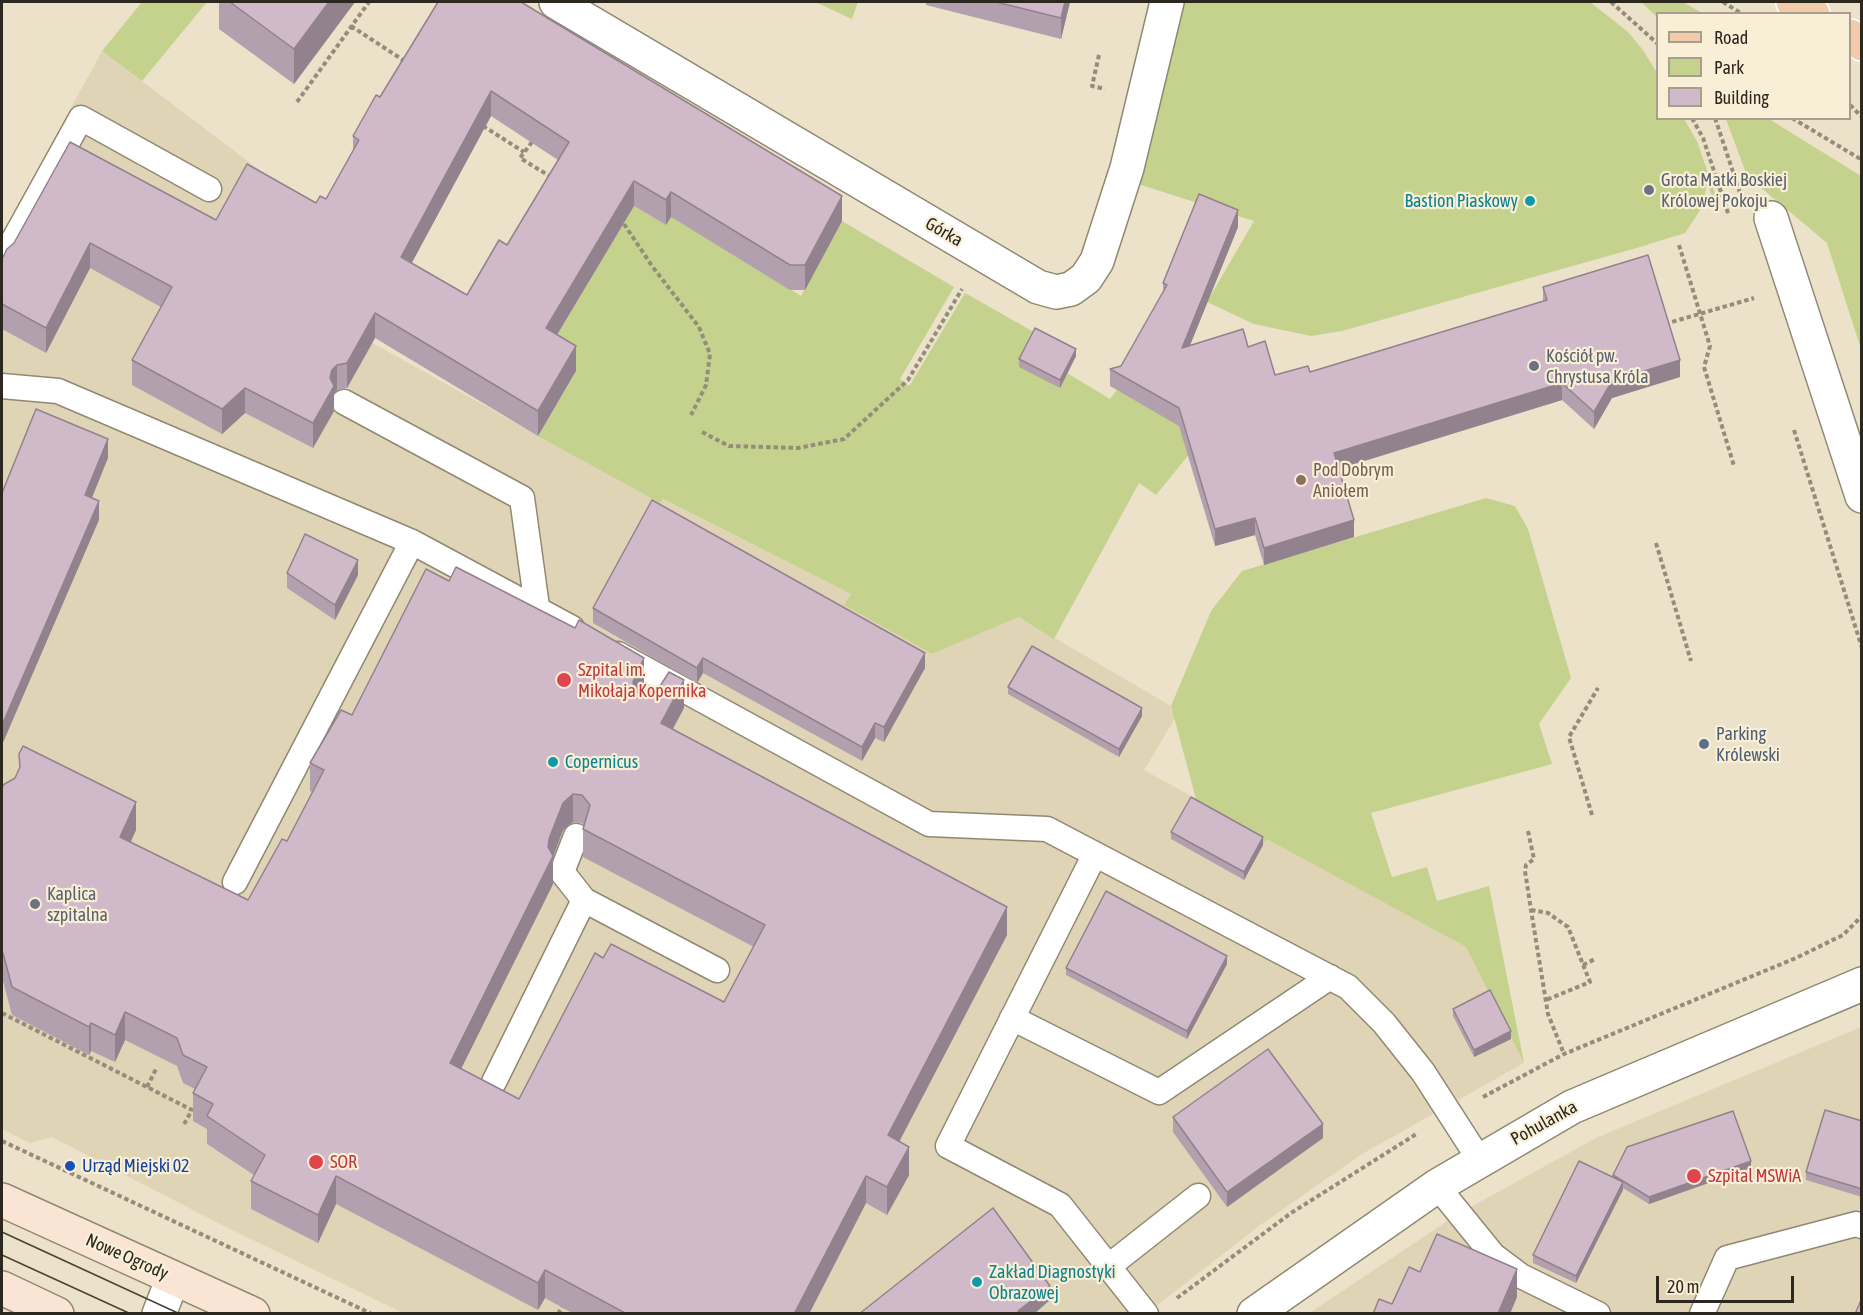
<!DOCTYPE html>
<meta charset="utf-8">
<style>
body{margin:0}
#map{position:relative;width:1863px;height:1315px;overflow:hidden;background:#ebe2c9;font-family:"Asap Condensed",sans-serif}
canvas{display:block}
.frame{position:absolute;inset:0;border:3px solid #2c281f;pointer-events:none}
.legend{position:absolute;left:1656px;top:12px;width:195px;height:108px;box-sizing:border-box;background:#f8efd6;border:2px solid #a69f8d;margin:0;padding:8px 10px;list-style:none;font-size:18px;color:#2c281f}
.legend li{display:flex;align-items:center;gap:12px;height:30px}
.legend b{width:30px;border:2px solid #a69f8d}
.scale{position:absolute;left:1656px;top:1276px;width:138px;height:27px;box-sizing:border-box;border:3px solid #2c281f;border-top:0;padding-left:8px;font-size:18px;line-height:21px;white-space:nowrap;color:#2c281f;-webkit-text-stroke:4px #f8efd6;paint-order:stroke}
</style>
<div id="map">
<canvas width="1863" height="1315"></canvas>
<div class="frame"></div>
<ul class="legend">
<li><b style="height:8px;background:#f4cbaa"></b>Road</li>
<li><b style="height:16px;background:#c4d28e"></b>Park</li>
<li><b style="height:16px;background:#d0baca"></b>Building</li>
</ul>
<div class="scale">20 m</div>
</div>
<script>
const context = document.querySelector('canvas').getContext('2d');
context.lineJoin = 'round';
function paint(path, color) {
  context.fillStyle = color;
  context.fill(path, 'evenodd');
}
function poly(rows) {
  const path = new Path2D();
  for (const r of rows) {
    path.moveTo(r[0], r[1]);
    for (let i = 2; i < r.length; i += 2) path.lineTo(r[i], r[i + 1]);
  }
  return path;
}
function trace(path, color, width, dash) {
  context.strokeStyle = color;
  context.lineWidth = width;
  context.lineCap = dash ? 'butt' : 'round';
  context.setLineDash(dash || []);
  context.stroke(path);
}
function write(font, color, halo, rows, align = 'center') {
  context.font = font + ' "Asap Condensed",sans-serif';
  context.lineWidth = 4.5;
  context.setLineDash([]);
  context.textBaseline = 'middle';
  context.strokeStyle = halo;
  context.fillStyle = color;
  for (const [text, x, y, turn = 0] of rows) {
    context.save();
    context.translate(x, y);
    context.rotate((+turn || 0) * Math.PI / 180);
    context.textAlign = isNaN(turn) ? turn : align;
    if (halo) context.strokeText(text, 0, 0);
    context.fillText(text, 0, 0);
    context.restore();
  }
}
const built = poly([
 [102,51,302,202,369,341,660,503,662,499,851,594,845,605,932,654,1019,617,1171,706,1175,718,1144,770,1466,947,1524,1063,1362,1154,1259,1226,1146,1314,403,1313,222,1225,52,1137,30,1143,2,1129,2,235],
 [1861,1027,1861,1313,1308,1314,1458,1214,1596,1138]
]);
const green = poly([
 [142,2,207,2,142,81,102,51],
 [815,2,858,2,852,19],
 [1185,2,1590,2,1628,32,1643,50,1657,73,1658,118,1684,119,1697,141,1720,208,1716,209,1707,182,1703,206,1685,233,1640,247,1342,331,1311,336,1254,324,1207,302,1254,221,1138,184],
 [1641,2,1683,2,1702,13,1658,14,1657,17],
 [1726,119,1769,119,1861,176,1861,349,1827,243,1747,176],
 [634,206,666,225,671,217,801,296,842,221,954,287,900,379,907,385,910,385,965,293,1076,356,1067,373,1110,399,1117,390,1179,361,1195,447,1156,495,1139,483,1054,639,1019,617,932,654,844,605,851,594,663,499,660,503,538,436,576,372,546,353],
 [1486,498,1515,506,1528,529,1571,678,1539,724,1552,764,1371,813,1392,877,1427,867,1437,901,1489,886,1524,1063,1466,947,1267,839,1263,844,1193,805,1196,799,1171,706,1211,611,1242,571]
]);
const path = poly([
 [1611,2,1658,44],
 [1723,2,1742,14],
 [351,26,403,60,402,62],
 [1099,55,1092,86,1105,89],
 [297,102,369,2],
 [1850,105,1862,117],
 [1692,118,1703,138,1729,216],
 [1715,118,1740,193],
 [1792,118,1862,160],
 [483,126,524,152],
 [532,142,520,158,551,177],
 [624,224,652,266,699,327,710,354,706,385,691,415],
 [1679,245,1710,346,1704,367,1734,466],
 [1665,324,1754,298],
 [1794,430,1862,648],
 [702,432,729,446,798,448,844,439,908,380,962,289],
 [1656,543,1691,661],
 [1592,815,1569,737,1598,688],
 [1528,831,1534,859,1526,865,1525,871,1531,910,1548,1014,1564,1054],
 [1531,910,1548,913,1568,927,1590,982,1546,1000],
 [1583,965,1595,959],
 [2,1013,192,1110,183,1126],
 [147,1087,156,1069],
 [1483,1097,1564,1054,1796,958,1843,935,1862,916],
 [2,1141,372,1314],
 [1177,1298,1291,1213,1418,1133],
 [558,1314,562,1307]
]);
const lane = poly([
 [2,261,81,118,209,189],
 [2,386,58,391,412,542,572,628],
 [344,402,522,498,537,607],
 [618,654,929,824,1047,829,1348,987,1384,1023,1423,1072,1479,1159],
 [576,836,562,872,584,900,717,970],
 [1095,854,948,1146,1060,1205,1146,1314],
 [235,882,412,542],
 [1012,1018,1159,1092,1330,977],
 [494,1082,584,900],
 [1437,1186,1493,1255,1521,1276,1598,1314],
 [1109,1266,1198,1196],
 [1702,1314,1727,1258,1856,1224,1862,1226]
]);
const street = poly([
 [556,2,1038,287,1056,292,1071,289,1086,278,1097,261,1127,168,1167,2],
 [1771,218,1862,496],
 [159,1314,173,1278],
 [1254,1314,1437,1186,1572,1107,1862,984]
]);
const secondary = poly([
 [2,1200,253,1314],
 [2,1288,57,1314]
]);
const primary = poly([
 [1793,2,1813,14],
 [1850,36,1862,44]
]);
const tram = poly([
 [2,1232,180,1314],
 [2,1255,131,1314]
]);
const wall = poly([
 [219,2,355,2,294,84,219,29],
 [438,2,842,221,805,290,790,290,671,217,666,225,634,206,557,335,576,371,538,436,375,338,347,388,337,390,334,393,334,411,313,448,245,413,222,434,132,385,132,360,161,307,90,268,46,353,2,329,2,259,316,203,326,199,353,150,353,136,380,97],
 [491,116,558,160,507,245,467,295,411,263],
 [926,2,1070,2,1061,39,926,5],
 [1238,227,1190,345,1248,347,1275,375,1310,372,1543,301,1543,287,1680,377,1612,398,1594,429,1562,400,1339,469,1354,537,1264,565,1255,535,1215,546,1179,426,1110,386,1110,369,1121,366,1163,293,1163,283],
 [1076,356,1060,388,1019,367,1019,359],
 [287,573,358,575,335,620,287,588],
 [593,608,925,668,884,742,875,738,862,761,703,673,697,683,593,623],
 [644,686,640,695,684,708,673,729,1007,935,899,1142,909,1175,887,1215,866,1203,809,1314,574,1314,545,1298,538,1310,336,1204,318,1243,251,1209,251,1181,254,1175,207,1144,207,1129,193,1121,193,1093,195,1089,183,1083,177,1066,125,1040,115,1062,91,1051,89,1055,12,1015,3,981,2,980,2,789,15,778,19,769,19,754,136,830,131,842,248,900,287,841,312,792,310,791,310,763,352,715],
 [573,822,582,823,584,826,583,829,583,857,754,947,724,1002,603,958,519,1099,461,1069,553,884,553,856,563,830],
 [1008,687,1142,716,1119,757,1008,694],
 [1171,832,1263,845,1244,880,1171,839],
 [1227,964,1187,1039,1066,975,1066,968],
 [1453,1009,1511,1039,1474,1057,1453,1016],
 [1173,1117,1323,1138,1227,1207,1173,1132],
 [1862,1121,1862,1197,1806,1180,1806,1172],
 [1751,1168,1649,1204,1623,1188,1576,1283,1533,1263,1533,1255,1613,1178,1613,1175]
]);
const shadedWall = poly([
 [329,2,355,2,294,84,294,49],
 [1065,2,1070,2,1061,39,1061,18],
 [491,91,491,116,401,283,401,257],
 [634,181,634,206,546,353,546,328],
 [671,192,671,217,666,225,666,200],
 [842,196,842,221,805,290,805,265],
 [1238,210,1238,227,1182,365,1182,348],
 [90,243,90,268,46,353,46,328],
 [375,313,375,338,347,388,347,363],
 [576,346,576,371,538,436,538,411],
 [1076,349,1076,356,1060,388,1060,380],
 [1680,360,1680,377,1612,398,1594,429,1594,412,1612,381],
 [337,365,337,390,334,393,334,411,313,448,313,423,330,378,332,370],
 [1562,383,1562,400,1334,470,1334,453],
 [245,388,245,413,222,434,222,409],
 [108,439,108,458,85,515,85,495],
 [99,501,99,520,2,745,2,725],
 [1255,518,1255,535,1215,546,1215,529],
 [1354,520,1354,537,1264,565,1264,548],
 [358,560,358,575,335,620,335,605],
 [925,653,925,668,884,742,884,727],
 [644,658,644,686,633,709,633,682],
 [703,658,703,673,697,683,697,668],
 [684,680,684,708,661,750,661,723],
 [1142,708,1142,716,1119,757,1119,749],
 [875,723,875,738,862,761,862,747],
 [573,794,573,822,563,830,553,857,553,884,450,1091,450,1063,548,847,549,839,563,803],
 [136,802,136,830,120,864,120,837],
 [1263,837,1263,845,1244,880,1244,872],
 [1007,907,1007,935,888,1163,888,1135],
 [1227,956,1227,964,1187,1039,1187,1031],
 [125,1012,125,1040,115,1062,115,1035],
 [91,1023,91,1051,89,1055,89,1027],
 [1511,1031,1511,1039,1474,1057,1474,1050],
 [1323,1124,1323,1138,1227,1207,1227,1192],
 [909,1147,909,1175,887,1215,887,1187],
 [1751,1161,1751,1168,1649,1204,1649,1197],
 [336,1176,336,1204,318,1243,318,1215],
 [866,1176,866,1203,809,1314,794,1314],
 [1623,1182,1623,1190,1576,1283,1576,1276],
 [1517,1269,1517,1297,1510,1314,1499,1314,1499,1311],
 [545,1270,545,1298,538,1310,538,1283],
 [1050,1286,1050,1300,1034,1314,1018,1314,1018,1311]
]);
const building = poly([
 [230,2,329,2,294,49,230,2],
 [438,2,521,2,842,196,805,265,790,265,671,192,666,200,634,181,546,328,576,346,538,411,375,313,347,363,337,365,332,370,330,378,334,386,313,423,245,388,222,409,132,360,172,287,90,243,46,328,2,304,2,259,7,249,14,243,70,142,216,220,247,164,316,203,320,196,326,199,359,140,353,136,376,95,380,97,438,2],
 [491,91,569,142,507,245,499,240,467,295,401,257,491,91],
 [996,2,1065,2,1061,18,996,2],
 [1199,194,1238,210,1182,348,1243,329,1248,347,1265,341,1275,375,1308,366,1310,372,1547,300,1543,287,1648,255,1680,360,1612,381,1594,412,1562,383,1334,453,1354,520,1264,548,1255,518,1215,529,1179,408,1110,369,1121,366,1167,285,1163,283,1199,194],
 [1035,328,1076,349,1060,380,1019,359,1035,328],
 [36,409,108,439,85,495,99,501,2,725,2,493,36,409],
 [652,500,925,653,884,727,875,723,862,747,703,658,697,668,593,608,652,500],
 [305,534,358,560,335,605,287,573,305,534],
 [456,567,575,628,579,620,644,658,633,682,635,690,640,695,655,694,669,672,684,680,661,723,1007,907,888,1135,909,1147,887,1187,866,1176,794,1314,627,1314,545,1270,538,1283,336,1176,318,1215,251,1181,265,1155,207,1116,213,1104,193,1093,207,1067,183,1055,177,1038,125,1012,115,1035,91,1023,89,1027,12,987,3,953,2,953,2,789,3,785,15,778,20,767,19,754,23,746,136,802,120,837,248,900,282,839,287,841,324,770,310,763,341,710,352,715,426,569,449,581,456,567],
 [573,794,582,795,590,805,583,829,765,925,724,1002,611,944,603,958,595,953,519,1099,450,1063,553,856,548,847,549,839,563,803,573,794],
 [1032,646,1142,708,1119,749,1008,687,1032,646],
 [1191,797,1263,837,1244,872,1171,832,1191,797],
 [1106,891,1227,956,1187,1031,1066,968,1106,891],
 [1490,990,1511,1031,1474,1050,1453,1009,1490,990],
 [1268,1049,1323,1124,1227,1192,1173,1117,1268,1049],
 [1825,1110,1862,1121,1862,1189,1806,1172,1825,1110],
 [1733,1111,1751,1161,1649,1197,1613,1175,1627,1147,1733,1111],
 [1579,1161,1623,1182,1576,1276,1533,1255,1579,1161],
 [993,1208,1050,1286,1018,1311,1020,1314,859,1314,993,1208],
 [1437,1234,1517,1269,1499,1311,1505,1314,1373,1314,1379,1299,1392,1304,1409,1267,1420,1272,1437,1234],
 [1862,1298,1862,1314,1855,1314,1862,1298]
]);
const markers = [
 [1649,190,6,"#6b7280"],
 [1530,201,6,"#0f9aa8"],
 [1534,366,6,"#6b7280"],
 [1301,480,6,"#8d6e63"],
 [564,680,8,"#e0444e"],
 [1704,744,6,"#5c6f8a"],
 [553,762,6,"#0f9aa8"],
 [35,904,6,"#6b7280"],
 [316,1162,8,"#e0444e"],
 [70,1166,6,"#1a4fb4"],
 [1694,1176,8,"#e0444e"],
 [977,1282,6,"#0f9aa8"]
];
const worshipNames = [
 ["Grota Matki Boskiej",1661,180],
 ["Królowej Pokoju",1661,201],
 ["Kościół pw.",1546,356],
 ["Chrystusa Króla",1546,377],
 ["Kaplica",47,894],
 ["szpitalna",47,915]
];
const cultureNames = [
 ["Bastion Piaskowy",1518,201,"right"],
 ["Copernicus",565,762],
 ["Zakład Diagnostyki",989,1272],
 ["Obrazowej",989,1293]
];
const streetNames = [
 ["Górka",944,232,30],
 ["Pohulanka",1544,1123,-29],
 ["Nowe Ogrody",127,1257,24]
];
const educationNames = [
 ["Pod Dobrym",1313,470],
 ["Aniołem",1313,491]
];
const healthNames = [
 ["Szpital im.",578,670],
 ["Mikołaja Kopernika",578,691],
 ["SOR",330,1162],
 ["Szpital MSWiA",1708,1176]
];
const serviceNames = [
 ["Parking",1716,734],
 ["Królewski",1716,755]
];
const transitNames = [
 ["Urząd Miejski 02",82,1166]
];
paint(built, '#e0d4b6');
paint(green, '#c4d28e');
trace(lane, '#908871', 27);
trace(street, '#908871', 36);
trace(secondary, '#908871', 36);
trace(primary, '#fff', 36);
trace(path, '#948d7b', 4, [4.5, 3]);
trace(lane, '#fff', 24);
trace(street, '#fff', 33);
trace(secondary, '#fae5d5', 33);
trace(primary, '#f4cbaa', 33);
trace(tram, '#474237', 1.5);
paint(wall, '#b3a0ae');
paint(shadedWall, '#92828d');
paint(building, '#d0baca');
trace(building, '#92828d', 1.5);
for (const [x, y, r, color] of markers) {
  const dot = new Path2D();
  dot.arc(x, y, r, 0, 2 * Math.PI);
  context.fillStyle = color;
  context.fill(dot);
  trace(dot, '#f8efd6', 2);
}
write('18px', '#5b616d', '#f8efd6', worshipNames, 'left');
write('18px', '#0d838f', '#f8efd6', cultureNames, 'left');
write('18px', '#2c281f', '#f8efd6', streetNames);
write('18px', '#785e54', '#f8efd6', educationNames, 'left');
write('18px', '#be3a42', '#f8efd6', healthNames, 'left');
write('18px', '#4e5e75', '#f8efd6', serviceNames, 'left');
write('18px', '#164399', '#f8efd6', transitNames, 'left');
</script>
